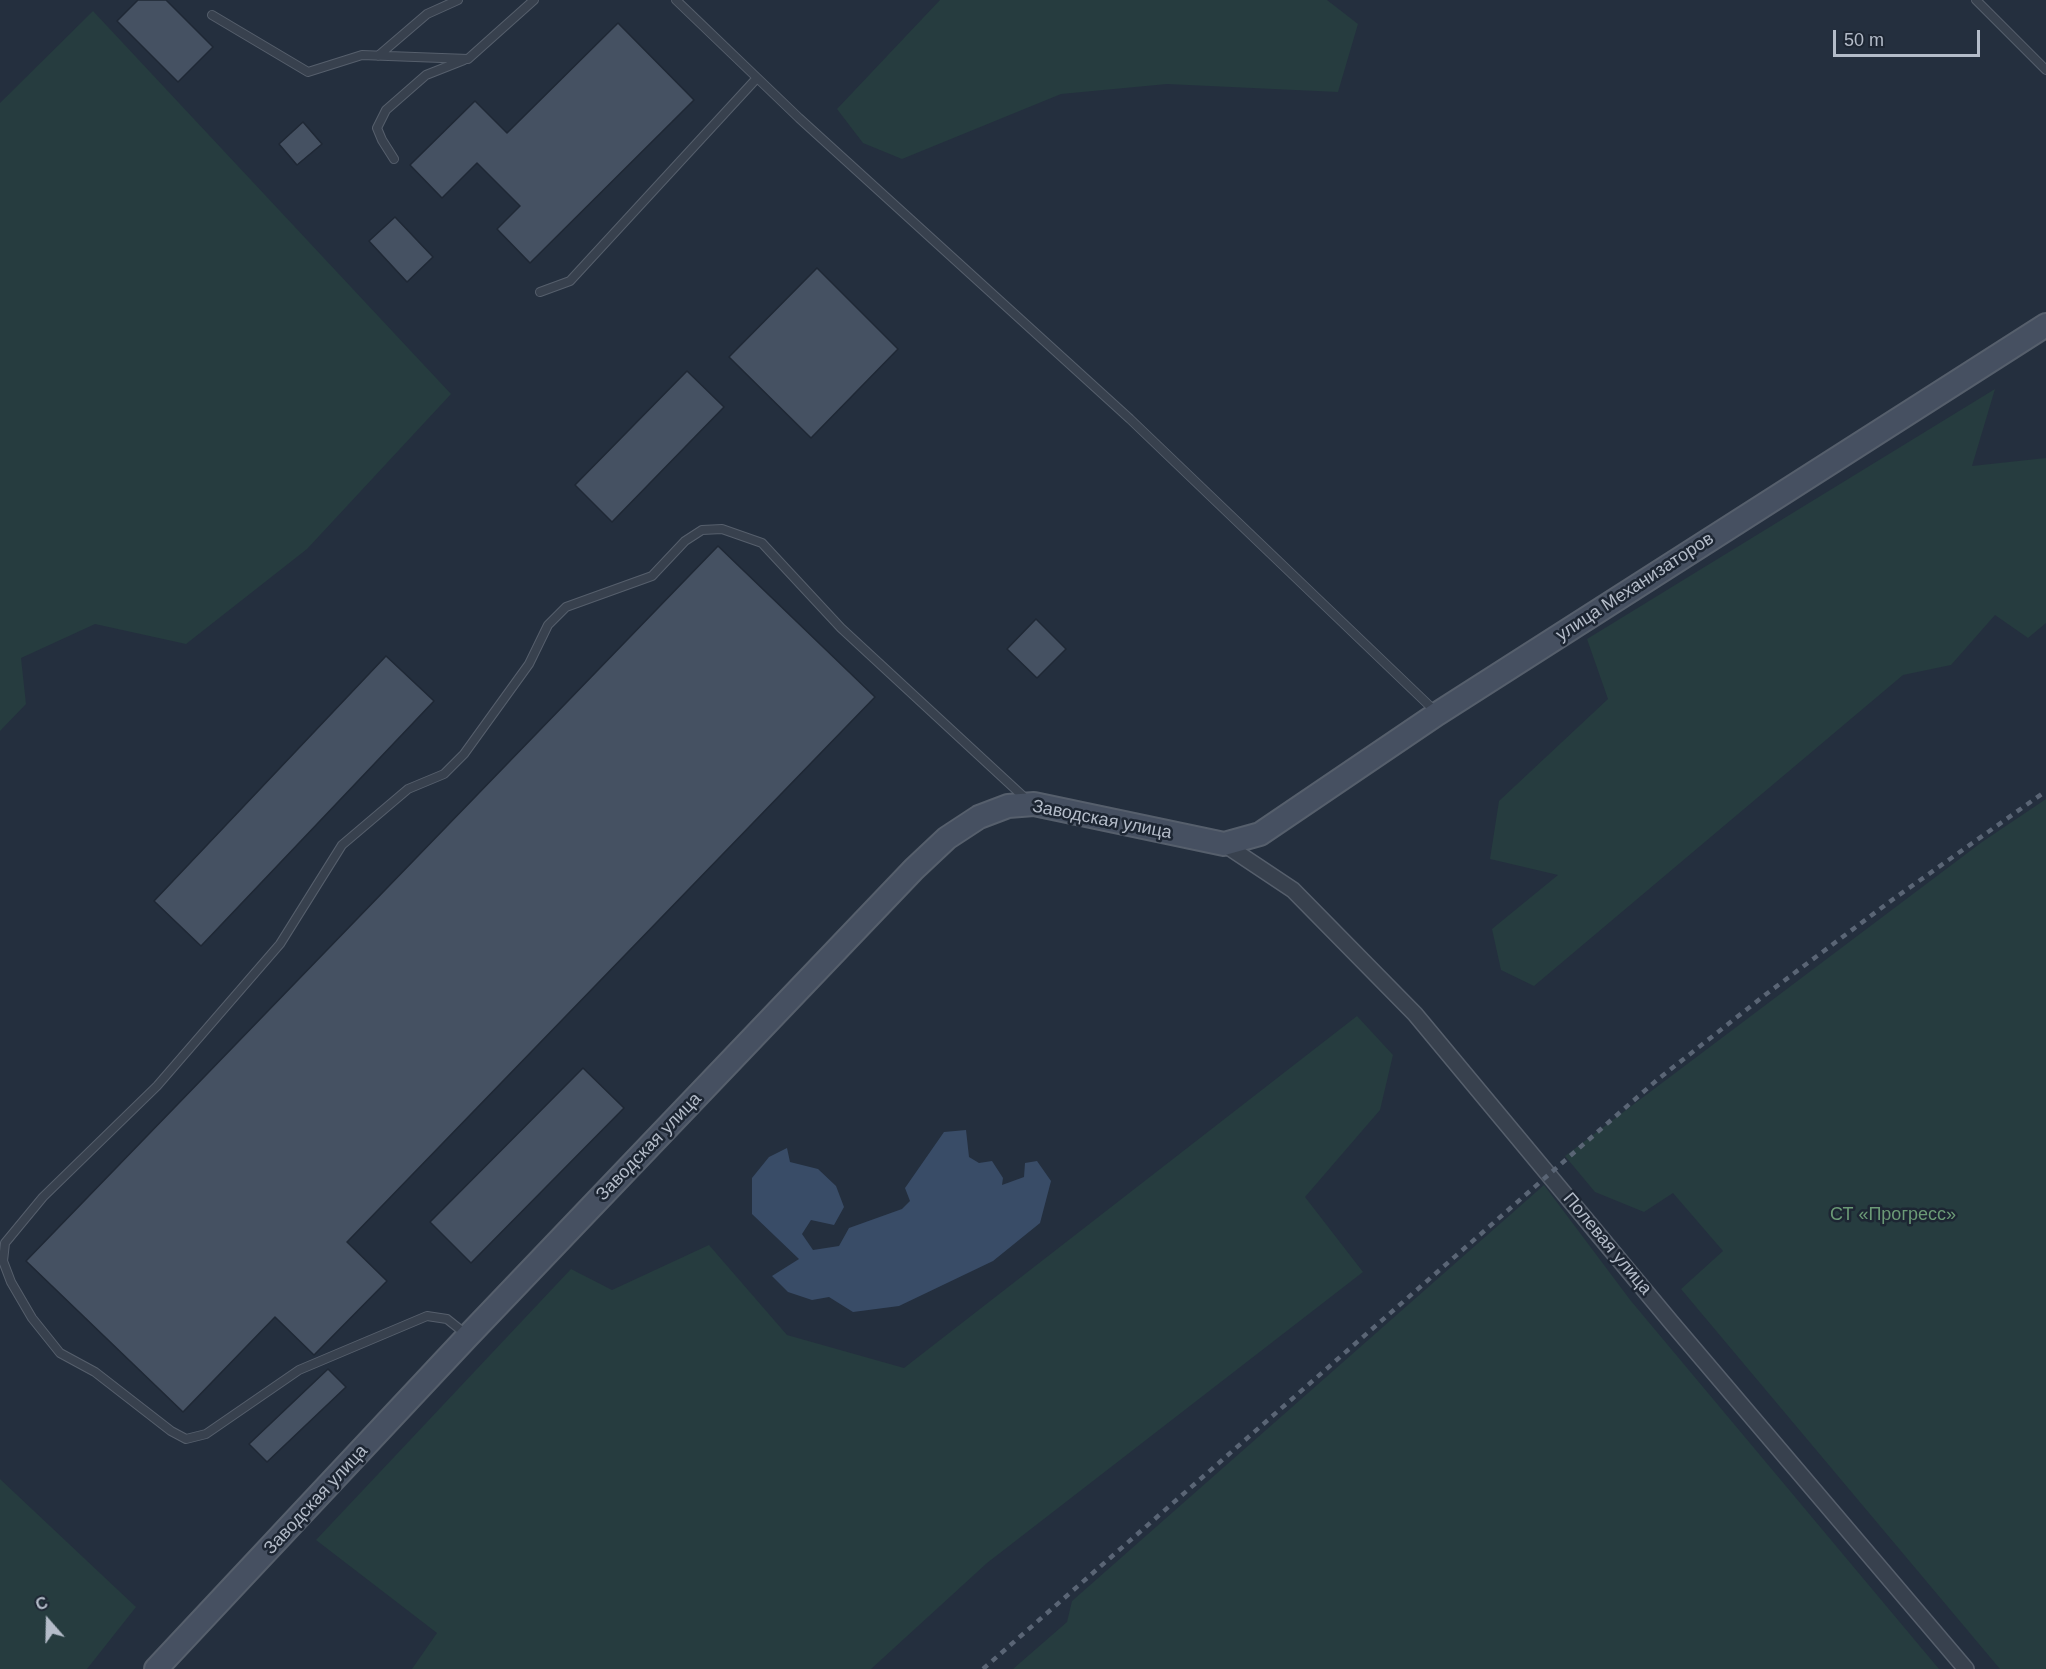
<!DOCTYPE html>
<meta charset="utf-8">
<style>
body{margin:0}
#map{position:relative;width:2046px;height:1669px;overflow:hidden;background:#242f3e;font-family:Arial,sans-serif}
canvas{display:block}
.north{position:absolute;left:18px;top:1591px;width:60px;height:60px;-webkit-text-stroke:4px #1d2633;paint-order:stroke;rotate:340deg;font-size:16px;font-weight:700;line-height:24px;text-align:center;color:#b4bcc9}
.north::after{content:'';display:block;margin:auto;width:21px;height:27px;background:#b4bcc9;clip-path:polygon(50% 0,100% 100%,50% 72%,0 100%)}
.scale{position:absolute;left:1833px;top:30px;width:147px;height:27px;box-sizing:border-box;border:3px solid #b4bcc9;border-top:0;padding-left:8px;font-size:18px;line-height:21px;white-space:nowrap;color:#b4bcc9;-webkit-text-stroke:4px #1d2633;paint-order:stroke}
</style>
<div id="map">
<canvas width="2046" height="1669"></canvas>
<div class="north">С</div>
<div class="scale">50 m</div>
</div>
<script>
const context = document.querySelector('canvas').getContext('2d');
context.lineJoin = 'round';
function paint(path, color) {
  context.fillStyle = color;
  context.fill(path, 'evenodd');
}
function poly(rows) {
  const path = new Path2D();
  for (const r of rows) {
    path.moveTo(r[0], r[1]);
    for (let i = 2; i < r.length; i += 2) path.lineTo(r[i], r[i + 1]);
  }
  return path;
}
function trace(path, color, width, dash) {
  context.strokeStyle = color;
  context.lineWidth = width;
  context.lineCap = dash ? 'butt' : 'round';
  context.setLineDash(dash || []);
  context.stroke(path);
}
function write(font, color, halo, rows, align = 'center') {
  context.font = font + ' Arial,sans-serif';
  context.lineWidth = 5;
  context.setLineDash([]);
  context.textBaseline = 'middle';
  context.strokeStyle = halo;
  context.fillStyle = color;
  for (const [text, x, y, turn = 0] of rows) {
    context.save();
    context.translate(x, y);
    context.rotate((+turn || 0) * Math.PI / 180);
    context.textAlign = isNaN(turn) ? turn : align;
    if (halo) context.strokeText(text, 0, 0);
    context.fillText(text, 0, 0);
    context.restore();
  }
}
const green = poly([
 [940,0,1327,0,1358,24,1338,92,1167,84,1061,94,902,159,863,143,837,109],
 [93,11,451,394,307,549,186,644,95,624,21,658,26,704,0,731,0,103],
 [1995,389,1972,466,2046,458,2046,623,2028,638,1995,615,1951,665,1903,675,1534,986,1501,970,1492,929,1558,875,1490,859,1499,801,1608,699,1587,639],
 [2046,799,2046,1669,2000,1669,1681,1289,1723,1251,1673,1193,1644,1212,1595,1192,1565,1156,1982,842],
 [1357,1016,1393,1055,1380,1110,1305,1197,1363,1272,987,1563,871,1669,412,1669,437,1633,316,1540,571,1269,612,1290,709,1245,787,1335,904,1368],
 [1544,1185,1631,1301,1939,1669,1013,1669,1067,1622,1072,1601],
 [0,1479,136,1607,87,1669,0,1669]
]);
const water = poly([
 [966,1130,969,1157,979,1163,992,1161,1003,1178,1002,1185,1024,1177,1025,1163,1037,1161,1051,1181,1040,1223,993,1261,899,1306,853,1312,829,1297,812,1300,788,1292,772,1276,799,1259,752,1214,752,1178,769,1157,787,1148,790,1162,818,1169,836,1186,844,1207,834,1225,811,1220,802,1234,813,1250,839,1246,849,1228,902,1209,910,1201,905,1188,944,1132]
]);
const building = poly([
 [138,0,166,0,213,47,178,82,117,21,138,0],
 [618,23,694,100,530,263,497,229,520,206,477,163,442,198,410,165,475,101,507,133,618,23],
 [303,122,322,144,297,165,279,144,303,122],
 [395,217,433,257,407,282,369,241,395,217],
 [817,268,898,349,811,438,729,357,817,268],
 [687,371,724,407,612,522,575,485,687,371],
 [718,546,875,697,347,1242,387,1281,314,1355,275,1317,183,1412,26,1261,718,546],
 [1036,619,1066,649,1037,678,1007,649,1036,619],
 [386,656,434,701,201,946,154,901,386,656],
 [583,1068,624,1108,471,1263,430,1222,583,1068],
 [328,1369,346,1387,267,1462,249,1444,328,1369]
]);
const lane = poly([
 [676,0,799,118,1130,419,1436,712],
 [1976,0,2046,70],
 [212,15,308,72,362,55,468,59,534,0],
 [378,56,427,14,458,0],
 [394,159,382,140,377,128,386,110,426,75,464,60],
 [540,292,570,281,757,78],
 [467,1335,447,1319,427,1316,299,1370,206,1434,186,1439,171,1431,95,1372,60,1353,32,1318,11,1282,3,1261,5,1243,43,1197,157,1086,280,944,342,845,408,789,444,774,464,754,529,664,548,625,566,607,652,576,685,541,702,530,722,529,762,543,841,628,1026,799]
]);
const street = poly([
 [1224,844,1293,890,1415,1014,1671,1322,1966,1669]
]);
const secondary = poly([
 [156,1669,468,1336,914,869,947,838,979,817,1008,806,1034,804,1224,844,1260,834,1437,714,2046,325]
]);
const rail = poly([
 [983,1669,1657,1080,1765,995,1892,900,2046,791]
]);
const streetNames = [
 ["улица Механизаторов",1635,587,-33],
 ["Заводская улица",1102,820,11],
 ["Заводская улица",649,1147,-46],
 ["Полевая улица",1607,1244,50],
 ["Заводская улица",316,1500,-47]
];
const parkNames = [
 ["СТ «Прогресс»",1893,1215]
];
paint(green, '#263c3f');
paint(water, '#394c67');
paint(building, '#455162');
trace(building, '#1f2835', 1.5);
trace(lane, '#565f6c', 10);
trace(street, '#565f6c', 18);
trace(secondary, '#565f6c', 26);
trace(lane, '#38414e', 8);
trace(street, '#38414e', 15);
trace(secondary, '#465061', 22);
trace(rail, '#5a6575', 4.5, [6, 6]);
write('18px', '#b4bcc9', '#1d2633', streetNames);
write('18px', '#6b9a76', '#1d2633', parkNames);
</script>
